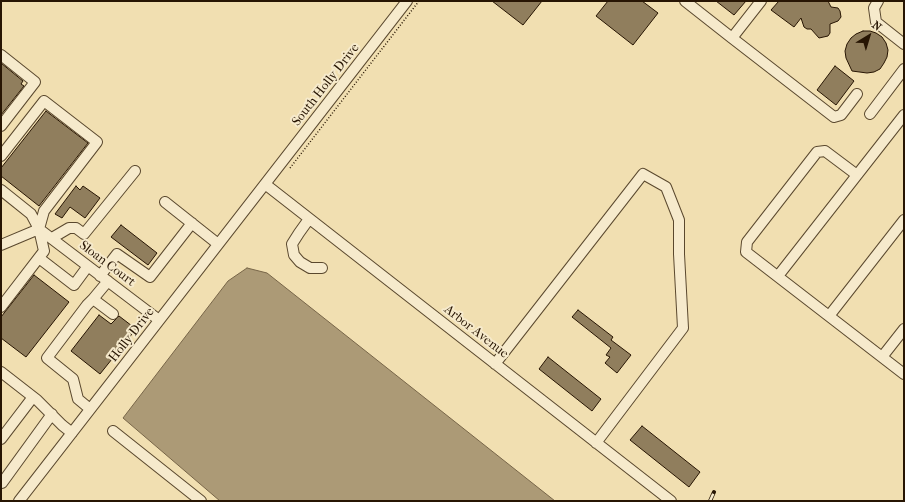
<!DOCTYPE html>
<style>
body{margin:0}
#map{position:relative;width:905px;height:502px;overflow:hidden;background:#f1dfb1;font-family:"IM FELL French Canon",serif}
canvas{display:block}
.frame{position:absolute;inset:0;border:2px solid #271503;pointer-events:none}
.north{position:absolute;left:849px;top:16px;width:40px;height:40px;-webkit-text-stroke:3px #f6eacc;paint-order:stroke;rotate:38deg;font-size:11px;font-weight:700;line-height:16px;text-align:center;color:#271503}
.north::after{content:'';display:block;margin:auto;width:14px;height:18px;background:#271503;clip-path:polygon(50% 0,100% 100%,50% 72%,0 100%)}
</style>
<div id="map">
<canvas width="905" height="502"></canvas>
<div class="frame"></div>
<div class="north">N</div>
</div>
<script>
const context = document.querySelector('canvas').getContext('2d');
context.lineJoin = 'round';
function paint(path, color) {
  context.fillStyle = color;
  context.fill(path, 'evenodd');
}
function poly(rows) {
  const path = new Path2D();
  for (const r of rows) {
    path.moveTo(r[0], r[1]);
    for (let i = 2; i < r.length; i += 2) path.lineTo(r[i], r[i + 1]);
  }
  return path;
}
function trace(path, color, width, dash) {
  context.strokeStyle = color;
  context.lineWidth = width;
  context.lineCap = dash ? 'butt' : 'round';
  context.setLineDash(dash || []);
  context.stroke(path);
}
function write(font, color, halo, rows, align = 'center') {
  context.font = font + ' "IM FELL French Canon",serif';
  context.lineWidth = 4;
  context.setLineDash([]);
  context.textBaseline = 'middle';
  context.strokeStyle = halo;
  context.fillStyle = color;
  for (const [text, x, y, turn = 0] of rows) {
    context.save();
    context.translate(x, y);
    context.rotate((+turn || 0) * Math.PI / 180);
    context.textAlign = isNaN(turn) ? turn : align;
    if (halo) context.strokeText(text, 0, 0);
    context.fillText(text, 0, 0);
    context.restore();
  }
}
const water = poly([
 [247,268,267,273,555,501,220,501,123,418,228,281,247,268]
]);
const building = poly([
 [492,1,542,1,523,25,492,1],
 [608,1,642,1,658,13,633,45,596,16,608,1],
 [716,1,746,1,734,15,716,1],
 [779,1,828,1,831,7,838,8,840,11,841,17,838,21,830,24,830,33,828,36,819,38,811,29,807,29,804,27,801,18,794,27,771,10,779,1],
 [863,31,870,31,876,33,882,37,886,43,888,50,887,57,884,63,880,69,874,72,867,73,852,71,846,58,845,51,847,44,851,38,856,34,863,31],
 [1,63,23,81,21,84,24,86,1,115,1,63],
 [835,66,854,81,836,105,817,90,835,66],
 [46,111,88,143,39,206,1,176,1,168,46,111],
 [76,186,80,190,83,186,100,198,85,218,70,207,62,218,55,214,76,186],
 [121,225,157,253,148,265,111,237,121,225],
 [34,275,69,302,26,357,1,338,1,317,34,275],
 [578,310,613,337,611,340,631,355,617,373,605,363,610,357,606,355,611,348,572,317,578,310],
 [99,315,111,324,119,316,136,329,100,374,71,351,99,315],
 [548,357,601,399,592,411,539,369,548,357],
 [642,426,700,472,689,487,630,440,642,426]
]);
const path = poly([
 [290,168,419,1]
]);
const minor = poly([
 [685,1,732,38,761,1],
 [878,1,874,8,876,22,904,44],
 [732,38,834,117,841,115,857,94],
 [1,55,35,82,1,126],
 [870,114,904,69],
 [1,156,44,101,97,142,44,211,39,229,1,245],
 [857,175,825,151,817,152,747,242,746,252,904,374],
 [265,184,671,501],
 [1,190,31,214,39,229,44,251,1,307],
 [165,202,218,244],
 [309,219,299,233,292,244,294,255,300,262,310,268,322,268],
 [39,229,159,320],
 [52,238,69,228,76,228,84,234,135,171],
 [39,258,74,285,88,266],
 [100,276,117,254,150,277,192,223],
 [778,276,904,115],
 [108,281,93,299,113,314],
 [829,316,904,220],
 [882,357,904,329],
 [495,364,643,174,666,187,679,220,679,254,683,328,596,443],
 [1,372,37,400,62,425,72,433],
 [90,409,78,399,73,379,47,358,87,305,93,299],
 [113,431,201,501],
 [1,439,33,397],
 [1,482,2,483,52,414],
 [19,501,407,1]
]);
const rail = poly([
 [710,501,714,492]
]);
const streetNames = [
 ["South Holly Drive",326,85,-52],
 ["Sloan Court",107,264,37],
 ["Arbor Avenue",476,332,38],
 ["Holly Drive",132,335,-52]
];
paint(water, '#ac9a76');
trace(water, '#776548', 1);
paint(building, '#907e5d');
trace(building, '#271503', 1);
trace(minor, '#5a482e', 12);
trace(path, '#271503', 1.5, [1, 2]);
trace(minor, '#f6eacc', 10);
trace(rail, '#271503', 4);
trace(rail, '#f6eacc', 2.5, [8]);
write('13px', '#271503', '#f6eacc', streetNames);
</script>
